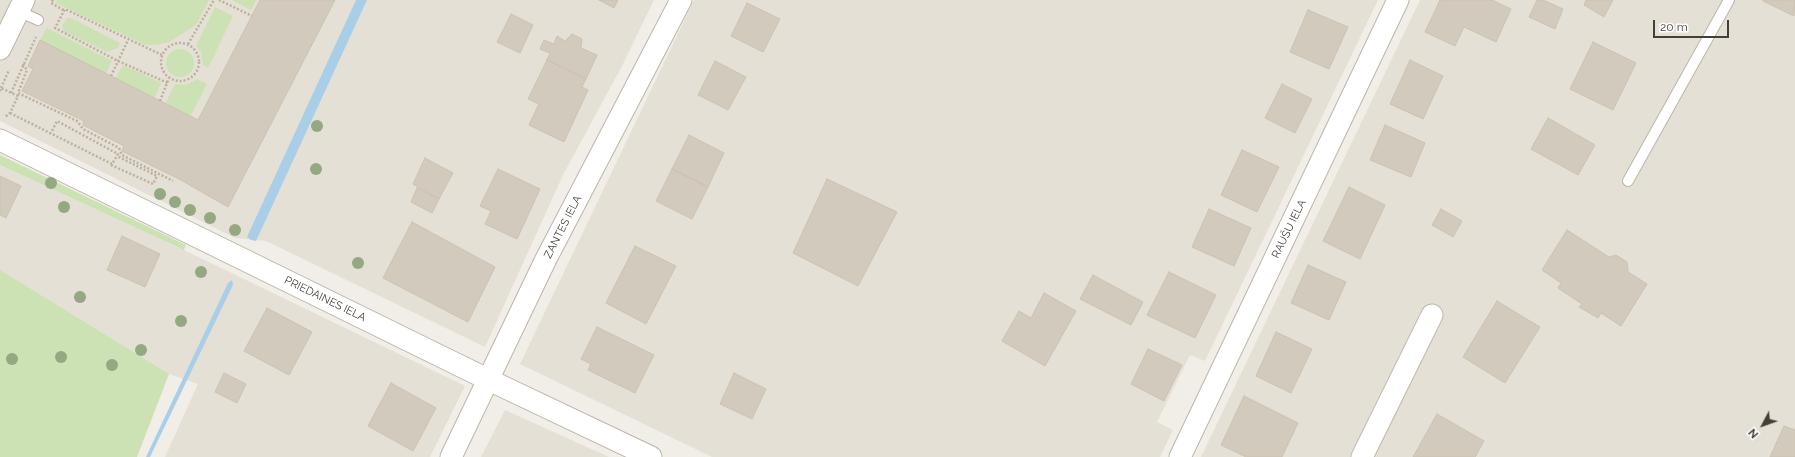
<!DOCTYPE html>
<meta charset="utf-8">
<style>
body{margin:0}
#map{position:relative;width:1795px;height:457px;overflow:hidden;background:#f1eee7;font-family:Raleway,sans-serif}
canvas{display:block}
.north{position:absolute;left:1743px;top:405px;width:40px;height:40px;-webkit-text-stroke:3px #fff;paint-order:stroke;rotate:229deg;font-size:11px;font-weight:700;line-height:16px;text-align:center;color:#443f37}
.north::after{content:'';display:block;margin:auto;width:14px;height:18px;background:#443f37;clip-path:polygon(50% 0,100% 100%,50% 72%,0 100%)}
.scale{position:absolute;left:1653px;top:20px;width:76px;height:18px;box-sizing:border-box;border:2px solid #443f37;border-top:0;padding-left:5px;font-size:12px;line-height:14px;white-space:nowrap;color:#443f37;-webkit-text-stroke:3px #fff;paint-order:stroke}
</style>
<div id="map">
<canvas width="1795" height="457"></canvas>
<div class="north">N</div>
<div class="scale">20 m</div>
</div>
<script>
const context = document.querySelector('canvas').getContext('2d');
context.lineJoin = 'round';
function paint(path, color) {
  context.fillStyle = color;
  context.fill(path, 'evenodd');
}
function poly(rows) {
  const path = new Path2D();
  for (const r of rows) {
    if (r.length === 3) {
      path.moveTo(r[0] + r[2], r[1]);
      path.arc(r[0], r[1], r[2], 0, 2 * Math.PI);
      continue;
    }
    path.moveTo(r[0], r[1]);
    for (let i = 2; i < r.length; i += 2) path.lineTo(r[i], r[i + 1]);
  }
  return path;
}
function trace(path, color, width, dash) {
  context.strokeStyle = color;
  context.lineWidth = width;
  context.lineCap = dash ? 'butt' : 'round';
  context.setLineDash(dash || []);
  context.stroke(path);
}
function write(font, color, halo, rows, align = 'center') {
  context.font = font + ' Raleway,sans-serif';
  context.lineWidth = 3;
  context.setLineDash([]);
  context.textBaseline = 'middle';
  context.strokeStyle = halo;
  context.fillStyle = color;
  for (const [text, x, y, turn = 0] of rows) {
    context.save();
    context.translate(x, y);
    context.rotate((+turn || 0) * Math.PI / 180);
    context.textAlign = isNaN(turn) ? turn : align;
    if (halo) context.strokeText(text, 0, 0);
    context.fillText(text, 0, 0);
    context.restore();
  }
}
const residential = poly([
 [0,0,654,0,622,66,563,175,485,347,266,241,235,238,0,121],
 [694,0,1378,0,1205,361,1190,355,1157,422,1173,430,1160,457,712,457,520,364],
 [1420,0,1795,0,1795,457,1201,457],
 [0,165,184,250,465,386,430,457,165,457,198,384,169,374,0,274],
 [505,410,609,457,481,457]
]);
const green = poly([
 [57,0,209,0,196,25,169,42,156,45,146,45,56,3],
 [232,0,256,0,251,10],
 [215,7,233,16,208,68,203,65,201,52,196,46],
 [67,18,71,18,120,43,118,48,107,52,64,31,62,26],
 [47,28,112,61,106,74,40,40],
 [180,63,14],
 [123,65,161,83,154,98,115,79],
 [197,79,207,84,190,117,165,104,175,84,186,85],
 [0,155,186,245,184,250,0,165],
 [0,270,169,374,137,457,0,457]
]);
const water = poly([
 [356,0,367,0,256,241,251,240,247,237],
 [232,280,233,285,150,457,146,457,228,283]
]);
const building = poly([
 [260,0,335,0,228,207,179,179,122,151,124,146,83,125,84,121,22,91,33,69,28,66,40,40,198,120,260,0],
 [599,0,618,0,614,8,599,0],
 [1440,0,1492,0,1511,9,1496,42,1464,27,1455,46,1425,32,1440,0],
 [1537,0,1543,0,1563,9,1555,29,1529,17,1537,0],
 [1586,0,1613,0,1604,17,1584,5,1586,0],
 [1763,0,1795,0,1794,16,1763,1,1763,0],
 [747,3,780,19,763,52,731,36,747,3],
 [1308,10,1348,27,1329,69,1290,52,1308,10],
 [511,14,533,25,520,53,497,42,511,14],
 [572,34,582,39,581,48,597,55,586,79,547,60,550,53,540,49,544,40,554,44,557,36,565,41,572,34],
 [1593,42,1636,63,1613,110,1570,89,1593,42],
 [547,60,586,79,582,87,588,90,564,142,529,125,539,104,528,99,547,60],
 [1410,60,1443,76,1423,119,1390,104,1410,60],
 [715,61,746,77,728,110,698,95,715,61],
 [1282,84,1312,99,1295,133,1265,118,1282,84],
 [1548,118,1595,145,1578,175,1531,149,1548,118],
 [1385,125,1425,143,1411,177,1370,160,1385,125],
 [689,135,724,153,708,187,672,169,689,135],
 [1242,150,1279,167,1257,212,1221,195,1242,150],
 [425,158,453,173,439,199,413,184,425,158],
 [498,169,540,189,517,239,485,224,491,211,480,206,498,169],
 [672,169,708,187,692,219,656,201,672,169],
 [0,176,21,186,6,218,0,215,0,176],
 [827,179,897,212,858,286,793,253,827,179],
 [1349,187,1385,205,1360,259,1323,241,1349,187],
 [417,188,439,199,432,213,411,202,417,188],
 [1209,209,1251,228,1234,266,1192,247,1209,209],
 [1441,209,1462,221,1453,237,1432,225,1441,209],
 [412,222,495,267,468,322,383,278,412,222],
 [1567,230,1609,257,1616,255,1627,262,1628,272,1647,284,1621,326,1601,313,1598,318,1579,307,1582,304,1558,288,1561,283,1542,270,1567,230],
 [122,236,160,254,145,287,107,270,122,236],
 [635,246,676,266,646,324,606,303,635,246],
 [1308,265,1346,282,1329,320,1291,303,1308,265],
 [1169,272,1216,295,1195,338,1147,315,1169,272],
 [1093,275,1143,302,1131,325,1080,299,1093,275],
 [1044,293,1076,311,1045,366,1002,341,1019,311,1031,318,1044,293],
 [1497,301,1540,327,1505,383,1463,357,1497,301],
 [267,308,312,332,289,375,244,351,267,308],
 [597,327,654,355,635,393,588,370,591,364,581,359,597,327],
 [1276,332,1312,349,1291,393,1256,376,1276,332],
 [1148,349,1182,365,1164,401,1131,384,1148,349],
 [224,373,246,384,237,403,215,392,224,373],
 [734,373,766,389,752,419,720,404,734,373],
 [391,383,436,408,413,451,368,426,391,383],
 [1244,396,1298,423,1282,457,1246,457,1221,445,1244,396],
 [1437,414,1484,441,1475,457,1413,457,1437,414],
 [1784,426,1795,430,1795,457,1770,457,1784,426]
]);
const path = poly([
 [53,0,51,3,65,11],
 [219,0,252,16],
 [180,62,19],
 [188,44,214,0],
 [162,55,65,9,55,28,118,61,168,83],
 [23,64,27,70,18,93,77,121,83,129,119,148,122,155,173,181],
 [111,76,128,40],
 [1,88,9,70],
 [0,91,1,88,18,96,10,113,5,117],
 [11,93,36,37],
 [160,101,169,78],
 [10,113,112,164,118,154,57,121,51,133],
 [111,165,153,184,157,176,117,156]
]);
const lane = poly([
 [18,11,38,20],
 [1628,181,1729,0]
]);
const street = poly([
 [0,49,24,0],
 [0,140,489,380,651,457],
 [451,457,546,259,681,0],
 [1180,457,1398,0],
 [1362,457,1432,315]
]);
const trees = [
 [317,126],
 [316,169],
 [51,183],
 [160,194],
 [175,202],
 [64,207],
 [190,210],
 [210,218],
 [235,230],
 [358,263],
 [201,272],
 [80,297],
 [181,321],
 [141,350],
 [61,357],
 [12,359],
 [112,365]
];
const streetNames = [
 ["ZANTES IELA",563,227,-63],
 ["RAUŠU IELA",1289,229,-64],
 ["PRIEDAINES IELA",325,299,26]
];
paint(residential, '#e5e0d5');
paint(green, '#cce1b4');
paint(water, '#a9cee8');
paint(building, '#d2cabd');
trace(building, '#ccc2b1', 1);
trace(lane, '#bcb6aa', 12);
trace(street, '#bcb6aa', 23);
trace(path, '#bcb19d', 2.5, [2, 2]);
trace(lane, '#fff', 10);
trace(street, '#fff', 21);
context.fillStyle = '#94a882';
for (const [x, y] of trees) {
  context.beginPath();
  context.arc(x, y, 6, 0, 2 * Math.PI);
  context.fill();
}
write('11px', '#443f37', '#fff', streetNames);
</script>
